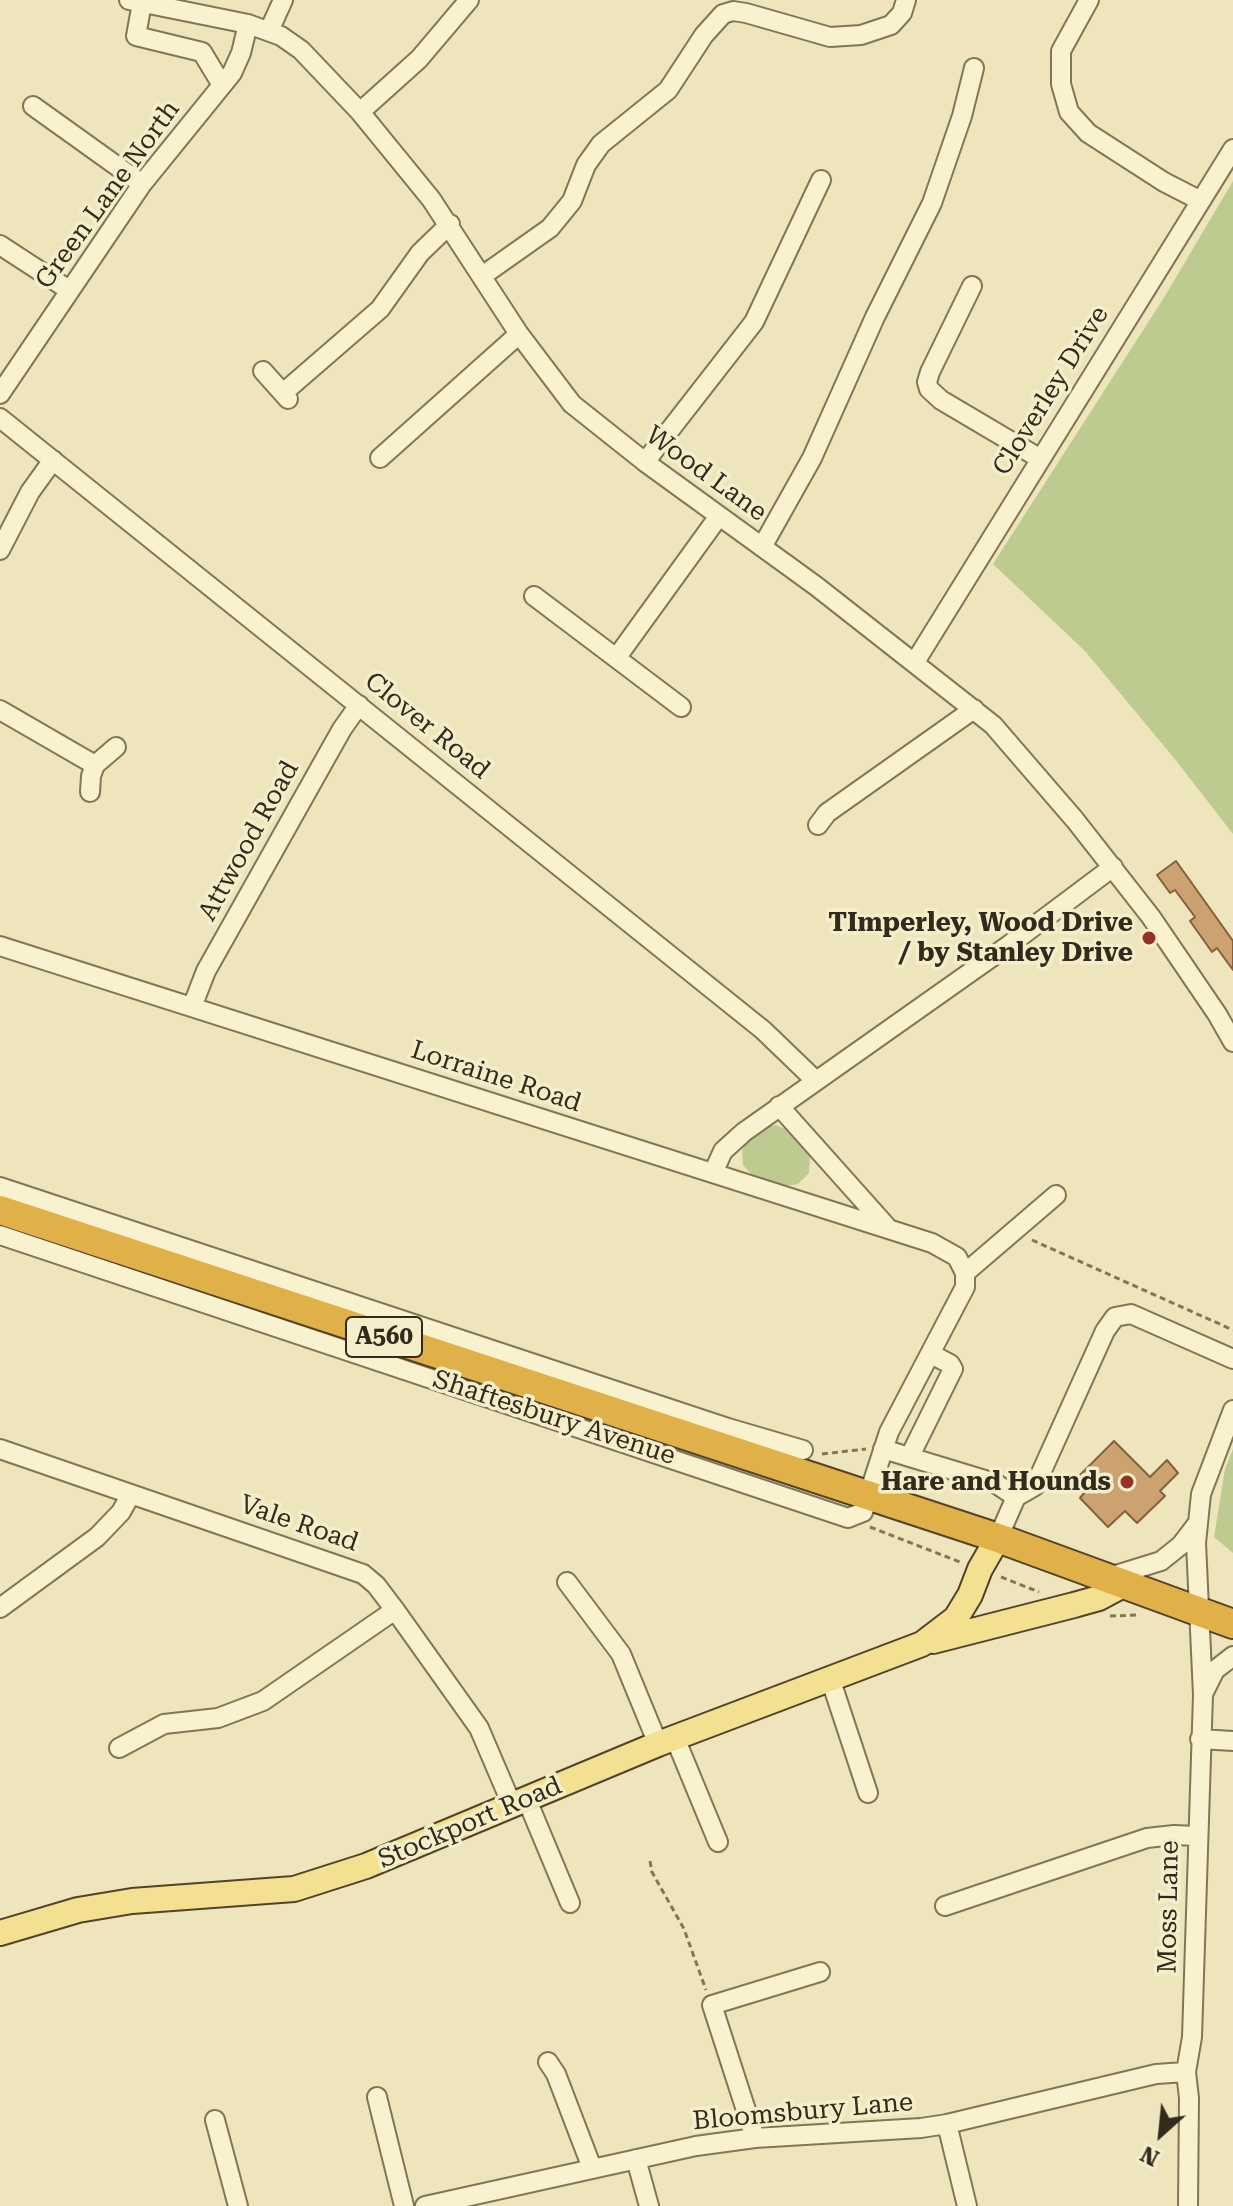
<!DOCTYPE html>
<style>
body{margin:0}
#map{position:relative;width:1233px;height:2206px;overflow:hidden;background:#eee5bc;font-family:"Roboto Serif",serif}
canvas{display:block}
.north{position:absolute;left:1121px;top:2094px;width:80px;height:80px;-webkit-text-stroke:6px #f5eecb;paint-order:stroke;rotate:207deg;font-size:22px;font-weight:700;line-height:32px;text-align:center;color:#342a1b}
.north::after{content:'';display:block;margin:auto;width:28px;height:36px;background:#342a1b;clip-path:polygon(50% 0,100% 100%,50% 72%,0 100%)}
</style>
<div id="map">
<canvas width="1233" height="2206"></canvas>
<div class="north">N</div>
</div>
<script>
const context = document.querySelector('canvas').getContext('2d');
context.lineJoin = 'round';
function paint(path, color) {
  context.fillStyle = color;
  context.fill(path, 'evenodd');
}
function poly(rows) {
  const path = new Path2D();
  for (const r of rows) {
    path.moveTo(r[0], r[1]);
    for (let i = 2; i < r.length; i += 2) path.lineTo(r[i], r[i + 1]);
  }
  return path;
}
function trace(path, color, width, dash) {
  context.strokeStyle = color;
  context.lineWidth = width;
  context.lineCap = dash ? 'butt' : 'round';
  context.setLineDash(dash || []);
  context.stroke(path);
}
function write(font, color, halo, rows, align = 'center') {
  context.font = font + ' "Roboto Serif",serif';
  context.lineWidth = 7;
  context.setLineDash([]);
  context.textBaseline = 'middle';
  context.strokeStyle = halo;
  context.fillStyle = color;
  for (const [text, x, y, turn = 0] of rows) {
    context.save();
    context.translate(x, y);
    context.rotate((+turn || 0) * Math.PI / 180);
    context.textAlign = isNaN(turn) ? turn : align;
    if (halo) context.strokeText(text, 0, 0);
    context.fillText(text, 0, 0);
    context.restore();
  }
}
const green = poly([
 [1233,181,1233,834,1174,758,1085,651,993,564,1165,296],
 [776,1125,789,1131,810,1156,809,1173,798,1184,786,1186,753,1176,743,1165,742,1151,747,1140,766,1127],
 [1233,1449,1233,1553,1214,1537,1225,1469]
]);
const building = poly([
 [1176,861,1233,941,1233,970,1217,948,1212,952,1190,921,1195,917,1175,890,1170,893,1157,875,1176,861],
 [1114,1441,1150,1477,1167,1460,1178,1473,1160,1491,1165,1496,1137,1523,1125,1511,1108,1527,1080,1498,1089,1487,1079,1476,1114,1441]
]);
const path = poly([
 [1032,1240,1233,1330],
 [822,1454,866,1449],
 [870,1527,960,1562],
 [1001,1577,1039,1592],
 [1110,1616,1138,1615],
 [650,1861,652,1872,684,1929,706,1990]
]);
const minor = poly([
 [129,0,248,24,281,36,301,50,360,112,431,199,519,334,572,404,645,462,816,586,993,725,1075,820,1151,917,1217,1014,1233,1042],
 [1089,0,1061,51,1061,84,1069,112,1088,133,1164,182,1201,201],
 [142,3,136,36,202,52,222,85],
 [269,31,283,0],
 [33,106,142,184],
 [360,112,419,59,469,0],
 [0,245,69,290],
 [482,276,550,228,572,201,586,165,601,144,668,90,704,35,723,14,733,11,746,13,830,37,861,35,891,25,902,13,906,0],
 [972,286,930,372,927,382,929,389,941,400,1039,458],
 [263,371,288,399],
 [283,393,380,309,420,253,450,224],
 [0,394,142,184,232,73,241,53,248,24],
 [0,418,763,1030,816,1081],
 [380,458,519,334],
 [645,462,754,322,821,180],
 [762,547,812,458,875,317,932,203,962,116,974,68],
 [0,550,30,492,53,460],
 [534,596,681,707],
 [617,657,719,516],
 [915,662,1233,149],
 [0,710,95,765],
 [90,792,91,776,95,765,116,747],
 [818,825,827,813,974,709],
 [0,946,932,1243,957,1257,965,1273,965,1287,889,1432,863,1512,848,1518,0,1235],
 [192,1007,206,971,342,729,359,705],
 [779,1106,887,1227],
 [713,1173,723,1151,744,1132,1009,945,1113,867],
 [0,1187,728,1428,803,1450],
 [965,1273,1056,1195],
 [0,1449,363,1574,376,1585,395,1610,479,1728,512,1805],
 [883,1449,995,1483,1016,1497,998,1538],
 [910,1456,953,1369,950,1364,931,1354],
 [1016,1497,1035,1486,1105,1331,1115,1317,1131,1314,1233,1359],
 [1106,1578,1161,1561,1181,1545,1197,1524],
 [567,1582,621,1654,658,1744],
 [0,1608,97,1537,121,1512,131,1494],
 [830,1678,868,1793],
 [1204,1692,1215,1670,1233,1656],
 [675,1738,718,1842],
 [1200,1739,1233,1741],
 [119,1748,164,1724,218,1718,263,1701,395,1610],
 [527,1800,570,1903],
 [945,1906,1147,1838,1174,1835,1197,1836],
 [548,2062,556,2074,592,2168],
 [377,2097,404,2206],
 [215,2120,238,2206],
 [947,2124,967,2206],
 [755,2138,712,2005,820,1972],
 [636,2159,649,2206],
 [425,2206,696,2146,755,2138,921,2128,947,2124,1156,2074,1186,2072],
 [1188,2206,1189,2098,1186,2072,1192,2037,1203,1695,1196,1543,1201,1494,1233,1410]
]);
const major = poly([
 [933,1641,1074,1605,1099,1598,1125,1584],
 [0,1933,78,1910,132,1901,294,1889,366,1866,658,1744,922,1644,956,1618,970,1595,980,1569,998,1538]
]);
const highway = poly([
 [0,1210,998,1538,1233,1624]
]);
const markers = [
 [1149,938,8,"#953225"],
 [1127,1482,8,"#953225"]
];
const shields = [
 [384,1337,76]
];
const shieldNames = [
 ["A560",384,1337]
];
const streetNames = [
 ["Green Lane North",108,195,-54],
 ["Cloverley Drive",1051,391,-58],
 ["Wood Lane",706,474,36],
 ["Clover Road",427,726,39],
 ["Attwood Road",249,841,-61],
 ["Lorraine Road",496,1077,18],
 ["Shaftesbury Avenue",554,1418,18],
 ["Vale Road",299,1524,19],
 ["Stockport Road",470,1823,-23],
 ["Moss Lane",1169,1907,-89],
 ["Bloomsbury Lane",803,2112,-5]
];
const poiNames = [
 ["TImperley, Wood Drive",1133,923],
 ["/ by Stanley Drive",1133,953],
 ["Hare and Hounds",1111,1482]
];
paint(green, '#bdcb90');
paint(building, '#cda271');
trace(building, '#85613b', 2);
trace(minor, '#857555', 22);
trace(major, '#52422a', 28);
trace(highway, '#52422a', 32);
trace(path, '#857555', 3, [6, 4]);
trace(minor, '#f9f2cf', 18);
trace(major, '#f3e191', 24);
trace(highway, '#e1b149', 28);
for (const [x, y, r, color] of markers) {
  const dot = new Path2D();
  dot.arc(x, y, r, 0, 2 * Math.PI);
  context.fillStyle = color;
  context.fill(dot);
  trace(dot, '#f5eecb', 3);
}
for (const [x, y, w] of shields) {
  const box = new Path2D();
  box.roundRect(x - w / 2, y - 20, w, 40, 6);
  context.fillStyle = '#f5eecb';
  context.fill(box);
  trace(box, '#342a1b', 2);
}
write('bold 24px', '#342a1b', null, shieldNames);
write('26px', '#342a1b', '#f5eecb', streetNames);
write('bold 26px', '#342a1b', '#f5eecb', poiNames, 'right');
</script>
